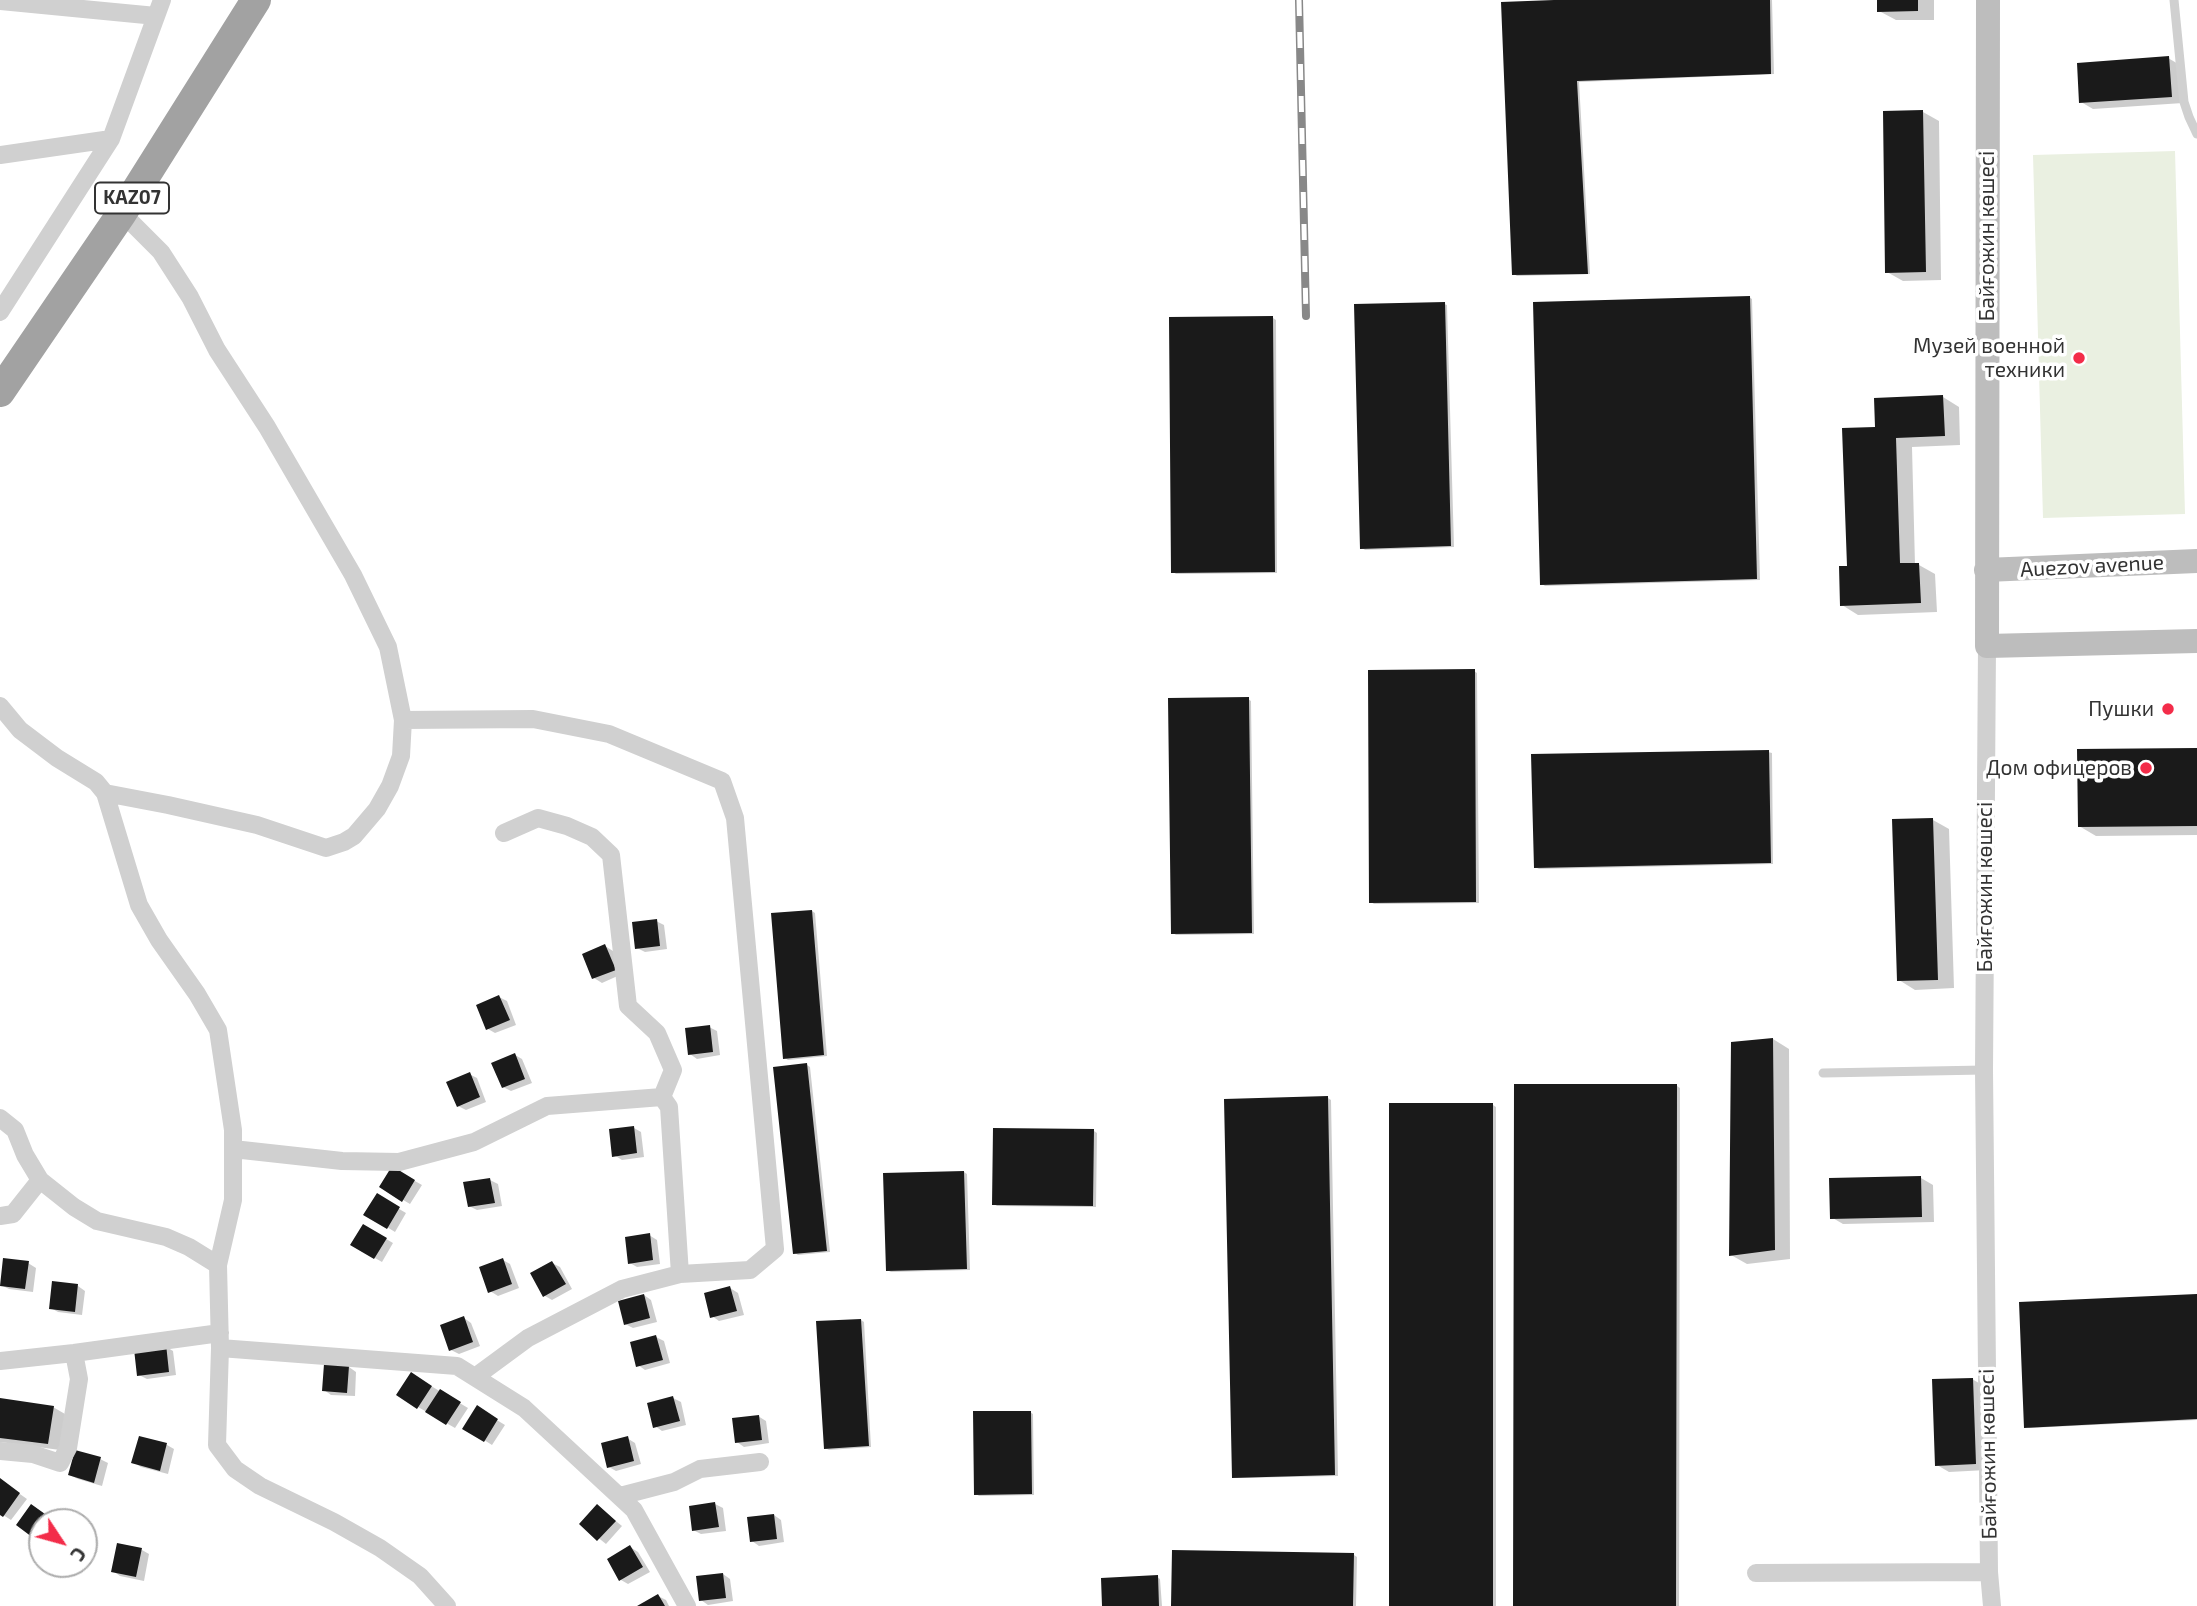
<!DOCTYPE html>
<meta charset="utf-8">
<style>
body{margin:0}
#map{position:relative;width:2197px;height:1606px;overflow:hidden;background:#fff;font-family:"Exo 2",sans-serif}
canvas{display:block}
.north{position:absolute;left:28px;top:1508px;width:70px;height:70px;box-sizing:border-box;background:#fff;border:2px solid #adadad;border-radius:50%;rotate:126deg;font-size:19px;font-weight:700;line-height:28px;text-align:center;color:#333}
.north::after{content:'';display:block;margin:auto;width:24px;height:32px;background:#f32c49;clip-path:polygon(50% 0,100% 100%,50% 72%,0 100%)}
</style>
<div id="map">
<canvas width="2197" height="1606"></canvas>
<div class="north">С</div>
</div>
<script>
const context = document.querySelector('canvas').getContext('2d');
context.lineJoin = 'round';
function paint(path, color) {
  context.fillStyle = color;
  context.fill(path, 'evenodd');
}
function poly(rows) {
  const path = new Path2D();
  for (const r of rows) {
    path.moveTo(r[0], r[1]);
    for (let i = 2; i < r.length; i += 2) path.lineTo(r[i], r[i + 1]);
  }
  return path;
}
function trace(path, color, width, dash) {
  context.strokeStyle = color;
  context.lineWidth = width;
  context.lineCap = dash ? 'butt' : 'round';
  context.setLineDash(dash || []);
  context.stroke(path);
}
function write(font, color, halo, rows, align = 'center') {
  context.font = font + ' "Exo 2",sans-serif';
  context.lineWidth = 7;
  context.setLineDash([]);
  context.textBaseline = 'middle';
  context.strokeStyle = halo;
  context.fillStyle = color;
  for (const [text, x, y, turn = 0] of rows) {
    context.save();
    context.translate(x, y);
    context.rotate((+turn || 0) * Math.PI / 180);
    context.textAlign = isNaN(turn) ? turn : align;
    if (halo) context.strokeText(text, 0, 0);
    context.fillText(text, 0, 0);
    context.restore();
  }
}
const green = poly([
 [2175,151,2185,514,2043,518,2033,155]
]);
const shadow = poly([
 [1600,0,1772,0,1774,74,1579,82,1590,274,1517,276,1514,274],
 [1879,0,1934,0,1934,20,1896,20,1879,11],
 [2168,58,2180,65,2183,103,2093,109,2081,102],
 [1923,112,1939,121,1941,280,1903,281,1887,272],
 [1749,297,1752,299,1760,580,1545,586,1542,584],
 [1444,304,1447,305,1454,547,1365,550,1362,548],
 [1273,318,1276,320,1277,573,1176,574,1173,572],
 [1943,397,1959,407,1960,445,1912,447,1915,565,1919,565,1935,574,1937,612,1858,615,1842,605,1877,428],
 [1474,671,1477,673,1479,903,1374,904,1371,902],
 [1248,699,1251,701,1254,934,1176,935,1173,933],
 [2197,750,2197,835,2096,836,2079,826],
 [1768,752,1772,753,1773,864,1539,869,1535,867],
 [1933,820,1949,829,1954,988,1915,990,1899,980],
 [812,911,815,913,827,1056,788,1060,785,1058],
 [656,921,664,925,667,949,645,952,637,948],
 [605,946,613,951,622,974,602,983,594,978],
 [499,997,507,1001,516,1025,495,1033,488,1029],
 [709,1027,717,1031,720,1055,697,1059,690,1054],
 [1773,1039,1789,1049,1790,1259,1747,1264,1731,1255],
 [515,1055,522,1059,532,1083,511,1091,503,1087],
 [807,1065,810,1067,830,1252,798,1255,795,1253],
 [469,1074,477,1078,486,1102,466,1110,458,1106],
 [1677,1086,1680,1088,1679,1606,1515,1606],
 [1328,1098,1331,1100,1338,1476,1237,1478,1233,1477],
 [1493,1105,1496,1107,1496,1606,1391,1606],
 [634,1128,641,1132,644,1157,622,1160,614,1155],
 [1094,1131,1097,1133,1096,1207,997,1206,994,1204],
 [392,1168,422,1185,410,1204,381,1187],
 [964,1172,967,1174,970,1270,891,1272,887,1270],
 [1921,1178,1933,1185,1934,1222,1843,1224,1831,1217],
 [490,1180,498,1184,502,1206,477,1210,469,1206],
 [377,1196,406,1213,395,1232,366,1214],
 [364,1226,393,1243,382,1262,352,1245],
 [649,1235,657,1240,660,1264,637,1267,630,1263],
 [503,1260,510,1264,519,1288,498,1296,490,1291],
 [28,1263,36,1268,33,1292,9,1289,1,1285],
 [552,1263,560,1267,572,1289,552,1300,545,1296],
 [54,1283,78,1286,85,1291,82,1315,58,1312,51,1308],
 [730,1288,738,1293,744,1315,719,1321,712,1316],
 [644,1295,651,1300,657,1322,633,1328,625,1324],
 [2197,1295,2197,1420,2029,1428,2026,1426],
 [464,1318,471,1323,480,1346,459,1354,451,1350],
 [861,1320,864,1322,871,1447,829,1450,825,1448],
 [656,1337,664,1341,670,1363,645,1370,638,1365],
 [165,1346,173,1351,176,1375,147,1379,139,1375],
 [349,1367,356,1372,355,1396,331,1395,324,1390],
 [411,1374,468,1408,455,1428,418,1407],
 [1972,1379,1984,1386,1987,1470,1949,1472,1937,1465],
 [673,1398,681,1402,686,1425,662,1431,655,1426],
 [0,1400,53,1407,65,1414,60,1450,0,1442],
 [477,1408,505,1425,492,1445,465,1428],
 [1030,1412,1033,1414,1034,1495,979,1496,976,1494],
 [758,1416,766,1421,769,1443,744,1447,737,1442],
 [140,1438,167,1445,174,1449,168,1474,141,1467,133,1462],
 [627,1438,635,1443,641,1464,616,1471,609,1467],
 [100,1459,108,1463,102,1486,78,1479,70,1475],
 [0,1480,27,1499,11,1520,0,1513],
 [715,1504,723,1508,726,1531,701,1534,693,1530],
 [597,1506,622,1526,606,1544,581,1524],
 [39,1511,55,1522,42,1522,42,1542,18,1525],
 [774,1515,781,1520,784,1542,759,1546,752,1541],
 [630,1547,638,1552,650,1572,628,1584,621,1580],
 [142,1550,149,1554,144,1581,120,1576,113,1571],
 [1354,1555,1357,1557,1356,1606,1172,1606],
 [723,1574,730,1579,733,1601,708,1605,701,1600],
 [1157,1577,1160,1579,1162,1606,1104,1606],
 [658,1596,666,1600,669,1606,641,1606]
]);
const building = poly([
 [1554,0,1770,0,1771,74,1577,81,1588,274,1512,275,1501,2],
 [1877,0,1918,0,1918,11,1877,12],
 [2169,56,2172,97,2079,103,2077,63],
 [1923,110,1926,272,1885,273,1883,111],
 [1750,296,1757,579,1540,585,1533,302],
 [1445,302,1451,546,1360,549,1354,304],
 [1273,316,1275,572,1171,573,1169,317],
 [1943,395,1945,436,1896,438,1900,563,1919,563,1921,603,1840,606,1839,566,1847,566,1842,428,1875,427,1874,398],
 [1475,669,1476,902,1369,903,1368,670],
 [1249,697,1252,933,1171,934,1168,698],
 [2197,748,2197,826,2078,827,2077,749],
 [1769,750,1771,863,1534,868,1531,754],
 [1933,818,1938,980,1897,981,1892,819],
 [812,910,824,1055,783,1059,771,913],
 [657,919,660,946,635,949,632,922],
 [605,944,616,970,592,979,582,954],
 [499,995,510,1020,486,1030,476,1005],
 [710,1025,713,1052,688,1055,685,1028],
 [1773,1038,1775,1250,1729,1256,1731,1042],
 [515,1053,525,1079,502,1088,491,1063],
 [807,1063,827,1251,793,1254,773,1067],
 [470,1072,480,1097,457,1107,446,1082],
 [1514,1084,1677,1084,1676,1606,1513,1606],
 [1328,1096,1335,1475,1232,1478,1224,1099],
 [1389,1103,1493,1103,1493,1606,1389,1606],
 [634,1126,637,1153,612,1157,609,1129],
 [993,1128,1094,1129,1093,1206,992,1205],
 [392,1166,415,1180,402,1202,379,1187],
 [964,1171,967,1269,886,1271,883,1173],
 [1921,1176,1922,1217,1830,1219,1829,1178],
 [490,1178,495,1203,468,1207,463,1182],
 [377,1193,400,1207,387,1229,363,1215],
 [363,1224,387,1238,374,1259,350,1245],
 [650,1233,653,1260,628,1264,625,1237],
 [3,1258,29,1261,25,1289,0,1286],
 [503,1258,512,1284,488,1293,479,1267],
 [552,1261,566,1284,543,1297,530,1273],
 [52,1281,78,1284,75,1312,49,1309],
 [730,1286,737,1311,710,1318,704,1293],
 [644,1294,650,1318,624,1325,618,1301],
 [2197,1294,2197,1419,2024,1428,2019,1302],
 [464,1316,473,1342,449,1351,440,1325],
 [861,1319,869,1446,824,1449,816,1321],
 [656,1335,663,1360,636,1367,630,1342],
 [166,1344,169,1372,137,1376,134,1349],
 [324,1364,349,1366,347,1393,322,1391],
 [411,1372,432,1386,417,1409,396,1395],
 [1973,1378,1976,1464,1935,1466,1932,1379],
 [440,1389,461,1402,446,1425,425,1412],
 [673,1396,680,1421,653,1428,647,1403],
 [0,1398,54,1406,48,1444,0,1438],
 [477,1405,498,1419,484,1442,462,1429],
 [973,1411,1031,1411,1032,1494,974,1495],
 [759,1415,762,1440,735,1443,732,1418],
 [139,1436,167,1443,160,1471,131,1463],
 [628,1436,634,1461,607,1468,601,1443],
 [75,1450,101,1457,94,1483,68,1475],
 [0,1478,20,1493,3,1517,0,1515],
 [715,1502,719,1527,692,1531,689,1506],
 [31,1504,52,1519,50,1522,42,1522,42,1533,36,1540,16,1525],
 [597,1504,616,1521,597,1541,579,1524],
 [774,1514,777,1539,750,1542,747,1517],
 [117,1543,142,1548,136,1577,111,1572],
 [630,1545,643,1567,619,1581,607,1559],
 [1172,1550,1354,1553,1353,1606,1171,1606],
 [723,1573,726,1598,699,1601,696,1576],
 [1158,1575,1159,1606,1102,1606,1101,1578],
 [658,1594,665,1606,637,1606]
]);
const service = poly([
 [2174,0,2184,102,2189,117,2197,134],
 [1823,1073,1984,1070]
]);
const minor = poly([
 [0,1,156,16],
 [0,155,111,139],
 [0,312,111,139,162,0],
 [1987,646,1984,1070,1989,1572,1992,1606],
 [0,706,20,730,57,758,96,782,105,793,139,905,159,940,197,994,218,1030,233,1130,233,1200,218,1265],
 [403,720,533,719,609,734,722,781,735,818,775,1249,750,1270,680,1274,622,1289,528,1338,475,1377],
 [105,793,168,805,257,825,326,848,344,842,354,836,377,809,390,786,401,756,403,720,388,647,353,575,267,427,217,350,190,297,161,252,122,213],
 [662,1097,669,1107,680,1274],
 [0,1118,15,1130,25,1155,40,1180,74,1207,97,1221,166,1237,189,1247,218,1265,220,1348,217,1445,235,1469,260,1486,334,1522,380,1548,420,1576,447,1606],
 [233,1149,342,1161,399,1162,474,1142,547,1106,662,1097,673,1070,657,1033,628,1006,611,855,592,837,567,826,538,818,504,833],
 [0,1216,13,1214,40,1180],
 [220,1348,457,1366,524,1408,634,1510,687,1606],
 [0,1361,74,1353,220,1333],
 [0,1451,33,1454,60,1463,68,1448,79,1379,74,1353],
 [620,1496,674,1482,700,1469,760,1462],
 [1756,1573,1989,1572]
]);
const secondary = poly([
 [1988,0,1987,646,2197,641],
 [1986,570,2197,561]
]);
const trunk = poly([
 [0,392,122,213,256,0]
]);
const rail = poly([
 [1299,0,1306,316]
]);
const markers = [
 [2079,358,7,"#f32c49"],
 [2168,709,7,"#f32c49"],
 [2146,768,7,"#f32c49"]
];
const shields = [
 [132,198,74]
];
const shieldNames = [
 ["KAZ07",132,198]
];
const streetNames = [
 ["Байғожин көшесі",1987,236,-90],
 ["Auezov avenue",2092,566,-3],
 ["Байғожин көшесі",1985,887,-90],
 ["Байғожин көшесі",1988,1454,-91]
];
const poiNames = [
 ["Музей военной",2065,346],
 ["техники",2065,370],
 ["Пушки",2154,709],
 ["Дом офицеров",2132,768]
];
paint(green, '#eaf0e1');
paint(shadow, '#0003');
paint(building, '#1a1a1a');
trace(service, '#d0d0d0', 9);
trace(minor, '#d0d0d0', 18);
trace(secondary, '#bdbdbd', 24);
trace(trunk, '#a2a2a2', 30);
trace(rail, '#888', 8);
trace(rail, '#fff', 5, [16]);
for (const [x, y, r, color] of markers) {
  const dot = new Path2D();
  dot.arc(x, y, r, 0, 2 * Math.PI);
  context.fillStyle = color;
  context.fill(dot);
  trace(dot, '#fff', 2.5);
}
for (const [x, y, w] of shields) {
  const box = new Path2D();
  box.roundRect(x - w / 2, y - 15.5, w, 31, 5);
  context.fillStyle = '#fff';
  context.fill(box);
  trace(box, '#333', 2);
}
write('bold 19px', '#333', null, shieldNames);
write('21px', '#333', '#fff', streetNames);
write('21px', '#333', '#fff', poiNames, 'right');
</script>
